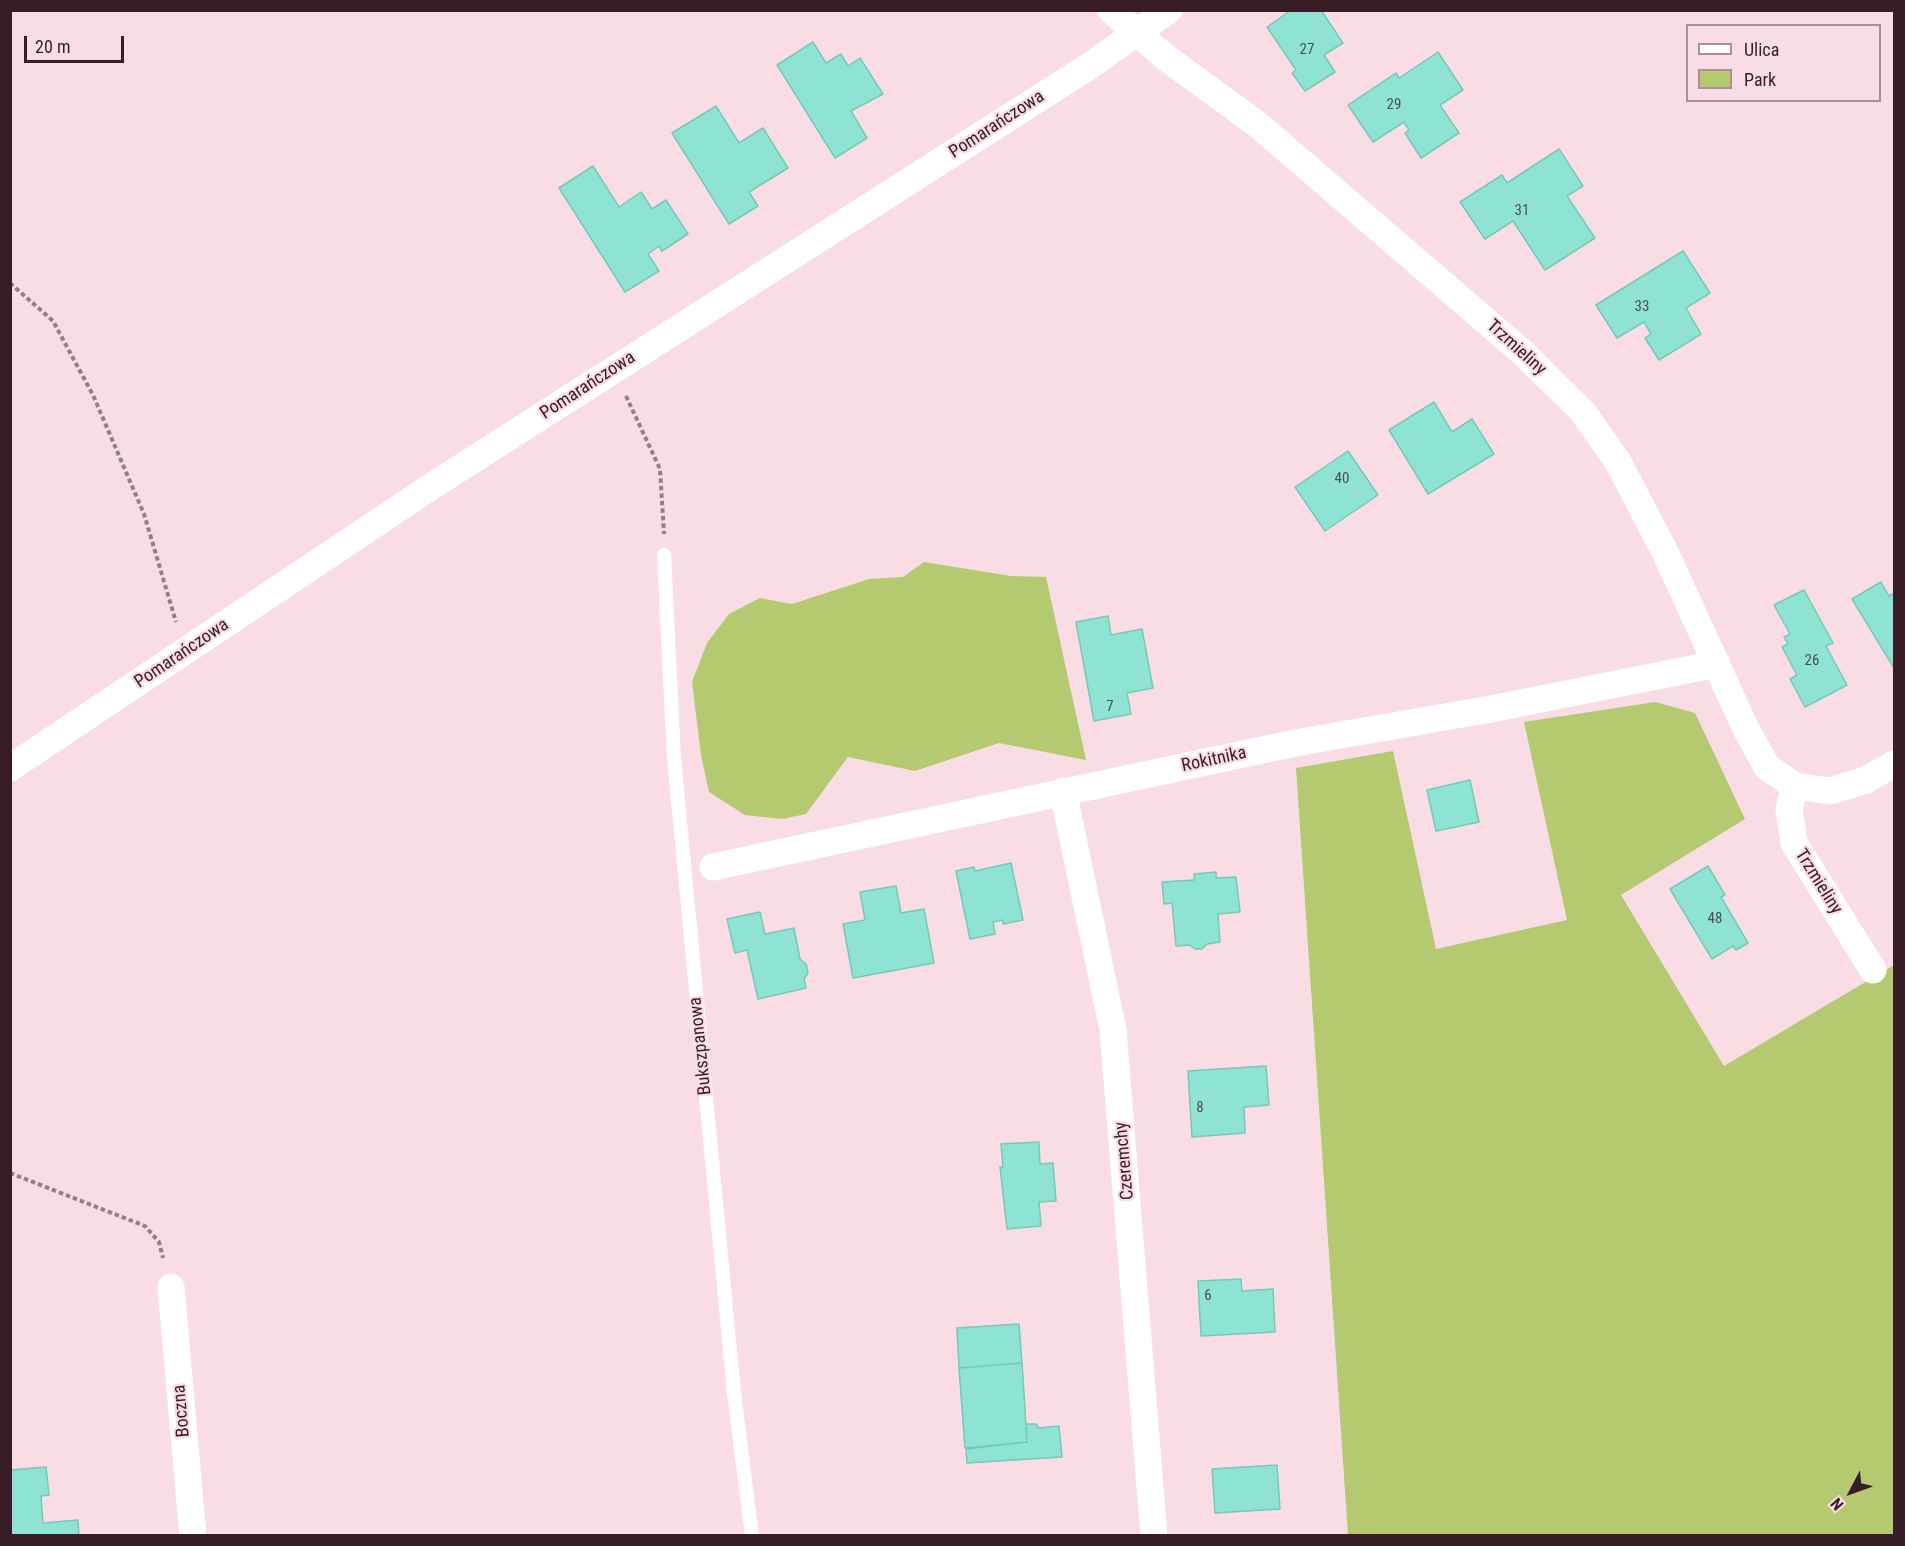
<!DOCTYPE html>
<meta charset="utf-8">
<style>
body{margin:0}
#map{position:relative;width:1905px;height:1546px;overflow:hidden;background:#fadde4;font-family:"Roboto Condensed",sans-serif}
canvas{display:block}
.frame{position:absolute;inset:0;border:12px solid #381d26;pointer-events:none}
.legend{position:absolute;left:1686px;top:24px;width:195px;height:78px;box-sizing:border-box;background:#fadde4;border:2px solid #ac9098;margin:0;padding:8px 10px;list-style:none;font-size:18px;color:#381d26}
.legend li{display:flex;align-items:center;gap:12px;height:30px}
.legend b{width:30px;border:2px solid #ac9098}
.north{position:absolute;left:1821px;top:1462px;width:60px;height:60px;-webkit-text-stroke:4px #fadde4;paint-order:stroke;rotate:229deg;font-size:16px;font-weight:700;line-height:24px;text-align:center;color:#381d26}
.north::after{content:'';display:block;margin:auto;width:21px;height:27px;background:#381d26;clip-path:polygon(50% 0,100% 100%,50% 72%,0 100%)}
.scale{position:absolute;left:24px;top:36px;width:100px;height:27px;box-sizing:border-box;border:3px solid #381d26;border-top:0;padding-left:8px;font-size:18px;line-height:21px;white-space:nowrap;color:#381d26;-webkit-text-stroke:4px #fadde4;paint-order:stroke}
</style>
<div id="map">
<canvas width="1905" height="1546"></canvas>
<div class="frame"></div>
<ul class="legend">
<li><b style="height:8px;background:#fff"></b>Ulica</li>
<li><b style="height:16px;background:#b4c970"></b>Park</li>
</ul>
<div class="north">N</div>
<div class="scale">20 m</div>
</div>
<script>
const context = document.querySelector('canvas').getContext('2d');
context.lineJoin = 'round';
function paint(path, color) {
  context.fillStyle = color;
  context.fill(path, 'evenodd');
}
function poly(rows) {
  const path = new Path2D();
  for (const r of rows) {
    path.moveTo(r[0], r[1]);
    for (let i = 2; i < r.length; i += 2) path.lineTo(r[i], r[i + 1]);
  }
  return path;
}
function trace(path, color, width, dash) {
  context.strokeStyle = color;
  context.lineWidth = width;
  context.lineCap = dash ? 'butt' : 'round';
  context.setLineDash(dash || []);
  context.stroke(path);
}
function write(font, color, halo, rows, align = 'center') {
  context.font = font + ' "Roboto Condensed",sans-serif';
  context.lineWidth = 4.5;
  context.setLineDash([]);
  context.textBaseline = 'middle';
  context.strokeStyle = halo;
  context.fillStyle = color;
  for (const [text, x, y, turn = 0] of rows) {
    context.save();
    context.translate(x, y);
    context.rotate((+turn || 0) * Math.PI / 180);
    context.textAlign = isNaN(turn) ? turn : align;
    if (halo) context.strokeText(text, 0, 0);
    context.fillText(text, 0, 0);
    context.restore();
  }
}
const green = poly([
 [924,562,1011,576,1046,577,1086,760,999,743,915,771,848,757,806,814,782,819,745,815,709,792,701,755,692,682,707,643,729,614,760,598,792,604,869,579,903,577],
 [1655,702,1695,713,1745,819,1621,895,1724,1066,1894,965,1894,1535,1348,1535,1296,768,1393,751,1436,949,1567,920,1524,722]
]);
const building = poly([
 [1291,10,1321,10,1343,43,1324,55,1335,72,1305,91,1292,73,1296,70,1267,27,1291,10],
 [813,42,826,63,841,54,848,66,860,58,883,94,851,111,867,138,835,158,777,65,813,42],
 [1438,52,1463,90,1440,105,1459,133,1421,158,1405,133,1409,130,1404,122,1373,142,1348,105,1396,73,1399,78,1438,52],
 [716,106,739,143,763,128,788,168,749,192,758,206,729,224,672,133,716,106],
 [1559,149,1583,186,1567,196,1595,238,1545,270,1513,221,1485,239,1460,202,1502,175,1507,183,1559,149],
 [593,166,619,207,641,192,652,209,666,200,688,234,662,251,659,246,648,254,659,271,625,292,559,188,593,166],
 [1683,251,1710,293,1686,308,1701,334,1659,360,1645,338,1651,334,1644,322,1617,338,1596,305,1683,251],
 [1434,402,1452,432,1472,419,1494,454,1428,494,1389,430,1434,402],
 [1348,451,1378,495,1325,531,1295,487,1348,451],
 [1881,582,1889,596,1894,593,1894,668,1852,599,1881,582],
 [1804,590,1833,643,1826,646,1847,685,1805,707,1790,679,1797,675,1782,647,1788,644,1784,637,1790,634,1774,605,1804,590],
 [1108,616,1111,635,1142,629,1153,688,1127,693,1131,714,1094,721,1076,622,1108,616],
 [1470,780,1479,822,1436,831,1427,790,1470,780],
 [1011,863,1023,920,1003,924,1003,920,993,922,995,934,970,939,956,871,974,867,975,871,1011,863],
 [1708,866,1725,895,1721,897,1748,943,1736,950,1733,946,1712,959,1670,889,1708,866],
 [1216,872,1216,878,1236,877,1240,912,1218,914,1220,942,1207,944,1202,949,1195,949,1190,945,1176,946,1172,903,1164,904,1162,882,1194,880,1194,874,1216,872],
 [896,886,901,913,924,909,934,963,853,978,843,924,865,920,860,892,896,886],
 [760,912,765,934,794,928,800,959,806,964,808,973,804,979,806,988,758,999,747,950,735,953,727,919,760,912],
 [1266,1066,1269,1105,1244,1107,1245,1133,1192,1137,1188,1071,1266,1066],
 [1039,1142,1040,1164,1053,1163,1056,1201,1039,1202,1041,1226,1007,1229,1000,1167,1003,1167,1001,1144,1039,1142],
 [1241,1279,1242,1291,1273,1289,1275,1332,1201,1336,1198,1281,1241,1279],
 [1019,1324,1022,1363,959,1368,957,1328,1019,1324],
 [1022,1363,1027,1442,965,1448,959,1368,1022,1363],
 [1026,1424,1036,1424,1039,1428,1059,1426,1062,1457,967,1463,966,1449,1027,1442,1026,1424],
 [1277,1465,1280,1509,1215,1513,1212,1469,1277,1465],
 [46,1467,49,1495,41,1496,43,1523,78,1520,79,1536,10,1536,10,1470,46,1467]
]);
const path = poly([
 [10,283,53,321,93,395,144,514,176,622],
 [626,396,660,469,664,534],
 [10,1173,145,1226,159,1242,163,1258]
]);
const service = poly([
 [664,555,674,758,734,1393,752,1536]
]);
const minor = poly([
 [1111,10,1165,57,1257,124,1522,352,1583,412,1618,462,1666,554,1745,727,1767,767,1795,786,1830,791,1866,780,1894,764],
 [10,768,432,486,1091,65,1169,10],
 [1795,786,1789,809,1794,843,1873,970],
 [1063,791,1113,1030,1154,1536],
 [713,867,1295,743,1491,709,1717,664],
 [171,1287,193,1536]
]);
const numberNames = [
 ["27",1307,50],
 ["29",1394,105],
 ["31",1522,211],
 ["33",1642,307],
 ["40",1342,479],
 ["26",1812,661],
 ["7",1110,707],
 ["48",1715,919],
 ["8",1200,1108],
 ["6",1208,1296]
];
const streetNames = [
 ["Pomarańczowa",997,125,-33],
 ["Trzmieliny",1516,348,42],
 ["Pomarańczowa",588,386,-33],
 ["Pomarańczowa",182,654,-34],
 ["Rokitnika",1214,760,-12],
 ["Trzmieliny",1818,882,58],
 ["Bukszpanowa",701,1046,-96],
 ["Czeremchy",1125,1161,-95],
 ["Boczna",182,1411,-95]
];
paint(green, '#b4c970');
paint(building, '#8ee3d2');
trace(building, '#75c9b9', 1.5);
trace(path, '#997d85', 4, [4.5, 3]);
trace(service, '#fff', 14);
trace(minor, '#fff', 27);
write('15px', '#4e4e51', null, numberNames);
write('18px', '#381d26', '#fadde4', streetNames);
</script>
